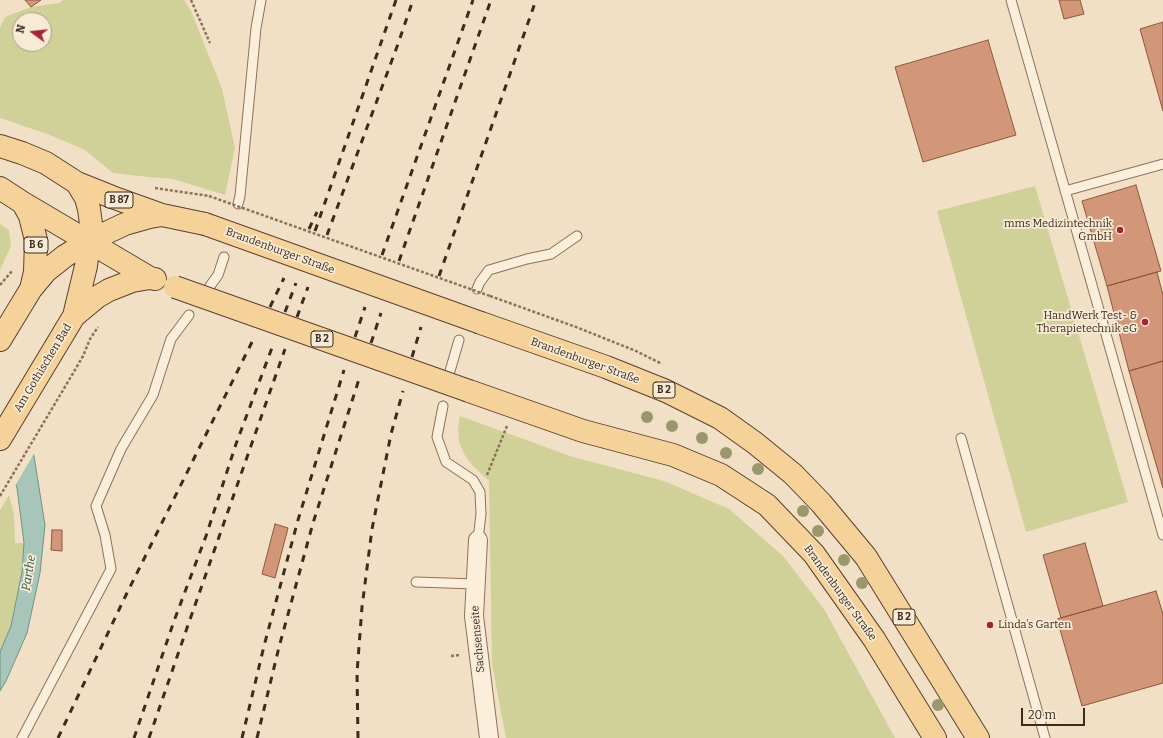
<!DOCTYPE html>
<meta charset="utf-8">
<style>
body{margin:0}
#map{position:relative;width:1163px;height:738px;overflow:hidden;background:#f1e0c5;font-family:Bitter,serif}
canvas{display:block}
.north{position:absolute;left:12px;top:12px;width:40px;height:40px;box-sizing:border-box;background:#f8ebd6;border:1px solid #ad9e8c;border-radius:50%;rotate:285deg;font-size:11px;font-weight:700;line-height:16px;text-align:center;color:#3d2b1e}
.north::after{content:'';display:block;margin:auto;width:14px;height:18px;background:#a22531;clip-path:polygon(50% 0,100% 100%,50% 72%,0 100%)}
.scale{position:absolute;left:1021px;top:708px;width:64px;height:18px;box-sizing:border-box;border:2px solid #3d2b1e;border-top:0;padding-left:5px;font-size:12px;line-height:14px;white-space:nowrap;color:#3d2b1e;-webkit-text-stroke:3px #f8ebd6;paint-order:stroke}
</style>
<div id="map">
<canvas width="1163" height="738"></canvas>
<div class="north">N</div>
<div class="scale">20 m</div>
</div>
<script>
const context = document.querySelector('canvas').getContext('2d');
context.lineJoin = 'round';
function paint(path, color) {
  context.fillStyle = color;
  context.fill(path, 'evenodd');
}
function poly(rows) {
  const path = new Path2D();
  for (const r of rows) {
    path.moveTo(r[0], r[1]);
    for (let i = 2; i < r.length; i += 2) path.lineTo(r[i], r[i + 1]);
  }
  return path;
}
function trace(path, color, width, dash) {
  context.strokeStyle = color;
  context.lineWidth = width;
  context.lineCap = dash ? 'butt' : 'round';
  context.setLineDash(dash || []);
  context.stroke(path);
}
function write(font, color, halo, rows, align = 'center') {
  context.font = font + ' Bitter,serif';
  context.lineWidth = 3.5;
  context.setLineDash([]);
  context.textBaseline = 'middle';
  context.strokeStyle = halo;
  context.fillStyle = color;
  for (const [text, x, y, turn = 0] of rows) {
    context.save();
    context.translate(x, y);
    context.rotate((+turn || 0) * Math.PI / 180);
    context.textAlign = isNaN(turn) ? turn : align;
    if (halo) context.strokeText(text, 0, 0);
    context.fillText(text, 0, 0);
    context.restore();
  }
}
const green = poly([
 [63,0,184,0,191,11,222,89,235,148,225,195,173,179,148,177,113,173,85,150,50,135,0,118,0,28,5,17,31,7,59,3],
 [20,20,44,20,44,44,20,44],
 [1035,186,1128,502,1026,532,937,211],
 [0,224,9,230,11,246,0,270],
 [460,416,573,457,664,481,729,509,783,556,824,609,895,738,506,738,492,664,489,481,472,465,464,454,459,441,458,430],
 [9,495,14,514,15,543,24,543,22,571,11,626,0,652,0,510]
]);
const water = poly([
 [0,370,29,439,34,456,45,525,40,573,27,633,6,681,0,691,0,652,11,626,22,572,24,543,17,488,5,454,0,370]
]);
const pier = poly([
 [0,368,2,369,31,439,35,452,15,486,0,448]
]);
const building = poly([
 [25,0,41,0,31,7,25,0],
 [1059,0,1080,0,1084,14,1064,19,1059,0],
 [1163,22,1163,111,1140,29,1163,22],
 [988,40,1016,135,923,162,895,67,988,40],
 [1136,185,1161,271,1107,286,1082,201,1136,185],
 [1157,272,1163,295,1163,361,1129,371,1107,286,1157,272],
 [1163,361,1163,488,1129,371,1163,361],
 [275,524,288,528,275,578,262,574,275,524],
 [52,530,62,530,62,551,51,550,52,530],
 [1085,543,1103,606,1061,618,1043,555,1085,543],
 [1156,591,1163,614,1163,683,1082,706,1057,619,1156,591]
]);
const path = poly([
 [191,0,210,43],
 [155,188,209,196],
 [0,285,12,271],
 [490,296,576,327,636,351,662,364],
 [487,475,507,426],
 [0,496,72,375,83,356,90,339,98,327],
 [451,656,460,655]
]);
const lane = poly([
 [1011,0,1163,535],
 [1065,191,1163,164],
 [238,204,240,196,256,28,261,0],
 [210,286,218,275,224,257],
 [477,289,480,282,489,270,527,259,551,254,577,236],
 [450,371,459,340],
 [443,406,437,437,446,462,473,480,480,492,481,514,478,540],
 [961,438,1045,738],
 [416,582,476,584],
 [22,738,111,569,105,535,96,506,121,449,153,395,171,339,189,315]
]);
const street = poly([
 [478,540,474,616,489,738]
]);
const primary = poly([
 [0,146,22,153,46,163,77,183,112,197,162,215,205,224],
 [0,188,23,203,150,278,155,279],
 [23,203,30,216,36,240,35,272,31,289],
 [74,316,86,266,91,224,89,209,86,198,77,183],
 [481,323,606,367,666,391,720,418,755,443,793,474,821,503,866,557,978,738],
 [0,340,31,289,46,271,65,256,89,241,125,224,150,217,162,215],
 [469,391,583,431,673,455,721,475,767,505,814,554,874,639,935,738],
 [0,439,74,316,97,297,109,290,132,281,150,278]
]);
const rail = poly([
 [309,229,317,212],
 [315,231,396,0],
 [327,235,398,44,413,0],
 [382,255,473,0],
 [399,261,491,0],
 [439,276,536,0],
 [270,307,284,278],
 [285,312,296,283],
 [297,317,308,287],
 [355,337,365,307],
 [371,343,381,313],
 [412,357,421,327],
 [58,738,126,595,254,338],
 [134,738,174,621,206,536,236,444,273,345],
 [149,738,187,628,285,349],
 [242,738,264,646,298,520,344,370],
 [257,738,279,647,313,523,360,376],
 [358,738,357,673,362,607,372,529,391,434,403,391]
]);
const pathBridge = poly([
 [209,196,490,296]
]);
const primaryBridge = poly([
 [205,224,481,323],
 [175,287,469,391]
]);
const trees = [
 [647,417],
 [672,426],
 [702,438],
 [726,453],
 [758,469],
 [803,511],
 [818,531],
 [844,560],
 [862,583],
 [938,705]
];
const markers = [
 [1120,230,4,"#a22531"],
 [1145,322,4,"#a22531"],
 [990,625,4,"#a22531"]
];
const shields = [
 [119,200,28],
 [36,245,24],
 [322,339,22],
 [664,390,22],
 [904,617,22]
];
const shieldNames = [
 ["B 87",119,200],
 ["B 6",36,245],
 ["B 2",322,339],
 ["B 2",664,390],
 ["B 2",904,617]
];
const poiNames = [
 ["mms Medizintechnik",1112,224],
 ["GmbH",1112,237],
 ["HandWerk Test- &",1137,316],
 ["Therapietechnik eG",1137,329],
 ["Linda's Garten",998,625,"left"]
];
const streetNames = [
 ["Brandenburger Straße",280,251,20],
 ["Brandenburger Straße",585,361,20],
 ["Am Gothischen Bad",43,368,-59],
 ["Brandenburger Straße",840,593,54],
 ["Sachsenseite",478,639,-95]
];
const waterNames = [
 ["Parthe",29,573,-81]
];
paint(green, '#cfd198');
paint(water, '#a7c5b9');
trace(water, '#6d9487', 1);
paint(pier, '#f1e0c5');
paint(building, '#d29679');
trace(building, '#8f573d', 1);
trace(lane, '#8e7159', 11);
trace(street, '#8e7159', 20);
trace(primary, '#5c3f2e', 24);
trace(path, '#8e7159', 2.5, [3, 2]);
trace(lane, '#fbeeda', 9);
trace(street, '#fbeeda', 18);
trace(primary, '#f6d29b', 22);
trace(rail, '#3d2b1e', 3, [7, 7]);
trace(primaryBridge, '#5c3f2e', 24, []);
trace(pathBridge, '#8e7159', 2.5, [3, 2]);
trace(primaryBridge, '#f6d29b', 22);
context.fillStyle = '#9a976c';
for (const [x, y] of trees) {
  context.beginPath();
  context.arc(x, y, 6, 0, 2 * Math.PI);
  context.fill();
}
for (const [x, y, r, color] of markers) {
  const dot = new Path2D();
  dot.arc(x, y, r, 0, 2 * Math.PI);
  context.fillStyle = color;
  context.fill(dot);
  trace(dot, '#f8ebd6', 1.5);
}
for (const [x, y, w] of shields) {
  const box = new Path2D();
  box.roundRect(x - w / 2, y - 8, w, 16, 3);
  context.fillStyle = '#f8ebd6';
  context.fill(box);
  trace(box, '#3d2b1e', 1);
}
write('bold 10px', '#3d2b1e', null, shieldNames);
write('11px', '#3d2b1e', '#f8ebd6', poiNames, 'right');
write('11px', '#3d2b1e', '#f8ebd6', streetNames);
write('italic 12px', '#2d5e57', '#f8ebd6', waterNames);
</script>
